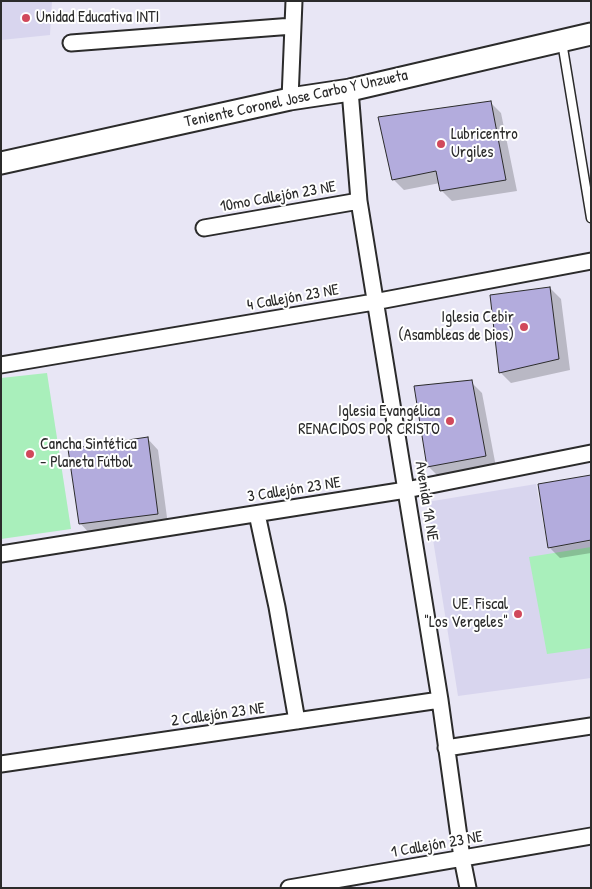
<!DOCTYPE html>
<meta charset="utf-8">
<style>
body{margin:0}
#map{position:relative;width:592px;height:889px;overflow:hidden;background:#e8e6f5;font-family:"Patrick Hand",sans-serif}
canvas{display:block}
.frame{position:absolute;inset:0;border:2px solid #2b2b2b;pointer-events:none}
</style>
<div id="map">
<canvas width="592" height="889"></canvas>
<div class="frame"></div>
</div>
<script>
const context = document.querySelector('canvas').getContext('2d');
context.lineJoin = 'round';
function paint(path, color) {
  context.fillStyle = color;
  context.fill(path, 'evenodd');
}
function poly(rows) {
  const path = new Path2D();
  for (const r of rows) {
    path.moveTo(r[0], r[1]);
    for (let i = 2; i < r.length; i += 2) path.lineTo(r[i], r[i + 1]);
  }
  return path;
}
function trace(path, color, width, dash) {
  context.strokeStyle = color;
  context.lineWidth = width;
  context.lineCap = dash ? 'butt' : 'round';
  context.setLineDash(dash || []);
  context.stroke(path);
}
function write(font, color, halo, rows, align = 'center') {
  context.font = font + ' "Patrick Hand",sans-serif';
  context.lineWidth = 4;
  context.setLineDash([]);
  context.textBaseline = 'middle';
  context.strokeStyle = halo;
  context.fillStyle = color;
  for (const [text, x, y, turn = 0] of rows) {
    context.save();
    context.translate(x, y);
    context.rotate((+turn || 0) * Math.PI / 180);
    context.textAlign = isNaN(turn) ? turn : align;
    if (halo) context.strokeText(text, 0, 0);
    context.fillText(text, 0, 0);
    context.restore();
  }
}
const built = poly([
 [1,1,52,1,50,35,1,40],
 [536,484,548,549,591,541,591,678,458,696,427,502]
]);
const green = poly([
 [47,373,71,529,1,539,1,378],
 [591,547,591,648,547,654,529,557]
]);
const shadow = poly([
 [490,102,501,113,517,191,452,201,441,190,440,183,404,190,393,179],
 [550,288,561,299,570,370,511,383,500,372],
 [471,382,482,393,496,467,439,477,428,466],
 [147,438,158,450,168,525,91,535,80,523],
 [591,476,591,553,560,558,549,547]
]);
const building = poly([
 [491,101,506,180,440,191,436,171,392,180,378,117,491,101],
 [550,287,559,359,499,373,490,295,550,287],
 [472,380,486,456,427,467,414,386,472,380],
 [148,437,158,514,79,524,68,449,148,437],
 [591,475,591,540,548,548,538,484,591,475]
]);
const lane = poly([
 [562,42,591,218]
]);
const street = poly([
 [71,43,293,26],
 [350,90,359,201,440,700,462,858,468,888],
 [290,99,294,1],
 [204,228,359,201],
 [1,365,374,302,591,261],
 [257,514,277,607,297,721],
 [1,554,406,490,591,453],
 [446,748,591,726],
 [1,764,440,700],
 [289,888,591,836]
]);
const secondary = poly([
 [1,163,290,99,350,90,591,34]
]);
const markers = [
 [26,18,5,"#d1495b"],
 [441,144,5,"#d1495b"],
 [524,327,5,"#d1495b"],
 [450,421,5,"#d1495b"],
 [30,454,5,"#d1495b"],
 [518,614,5,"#d1495b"]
];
const poiNames = [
 ["Unidad Educativa INTI",36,18],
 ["Lubricentro",451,135],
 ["Urgiles",451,153],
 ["Iglesia Cebir",514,318,"right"],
 ["(Asambleas de Dios)",514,336,"right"],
 ["Iglesia Evangélica",440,412,"right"],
 ["RENACIDOS POR CRISTO",440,430,"right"],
 ["Cancha Sintética",40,445],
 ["- Planeta Fútbol",40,463],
 ["UE. Fiscal",508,605,"right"],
 ["\"Los Vergeles\"",508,623,"right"]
];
const streetNames = [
 ["Teniente Coronel Jose Carbo Y Unzueta",296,99,-12],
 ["10mo Callejón 23 NE",278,197,-10],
 ["4 Callejón 23 NE",293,298,-10],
 ["3 Callejón 23 NE",294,490,-9],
 ["Avenida 1A NE",426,501,81],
 ["2 Callejón 23 NE",218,715,-8],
 ["1 Callejón 23 NE",437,845,-10]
];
paint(built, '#d8d5ee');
paint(green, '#a9efbb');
paint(shadow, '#0003');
paint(building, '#b3acdd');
trace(building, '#2b2b2b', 1);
trace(lane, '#2b2b2b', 11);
trace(street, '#2b2b2b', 19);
trace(secondary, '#2b2b2b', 25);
trace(lane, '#fff', 8);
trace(street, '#fff', 15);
trace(secondary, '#fff', 21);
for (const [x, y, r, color] of markers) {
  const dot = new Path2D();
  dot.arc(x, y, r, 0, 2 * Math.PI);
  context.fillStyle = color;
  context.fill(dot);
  trace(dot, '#fff', 2);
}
write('16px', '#2b2b2b', '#fff', poiNames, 'left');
write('16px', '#2b2b2b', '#fff', streetNames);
</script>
